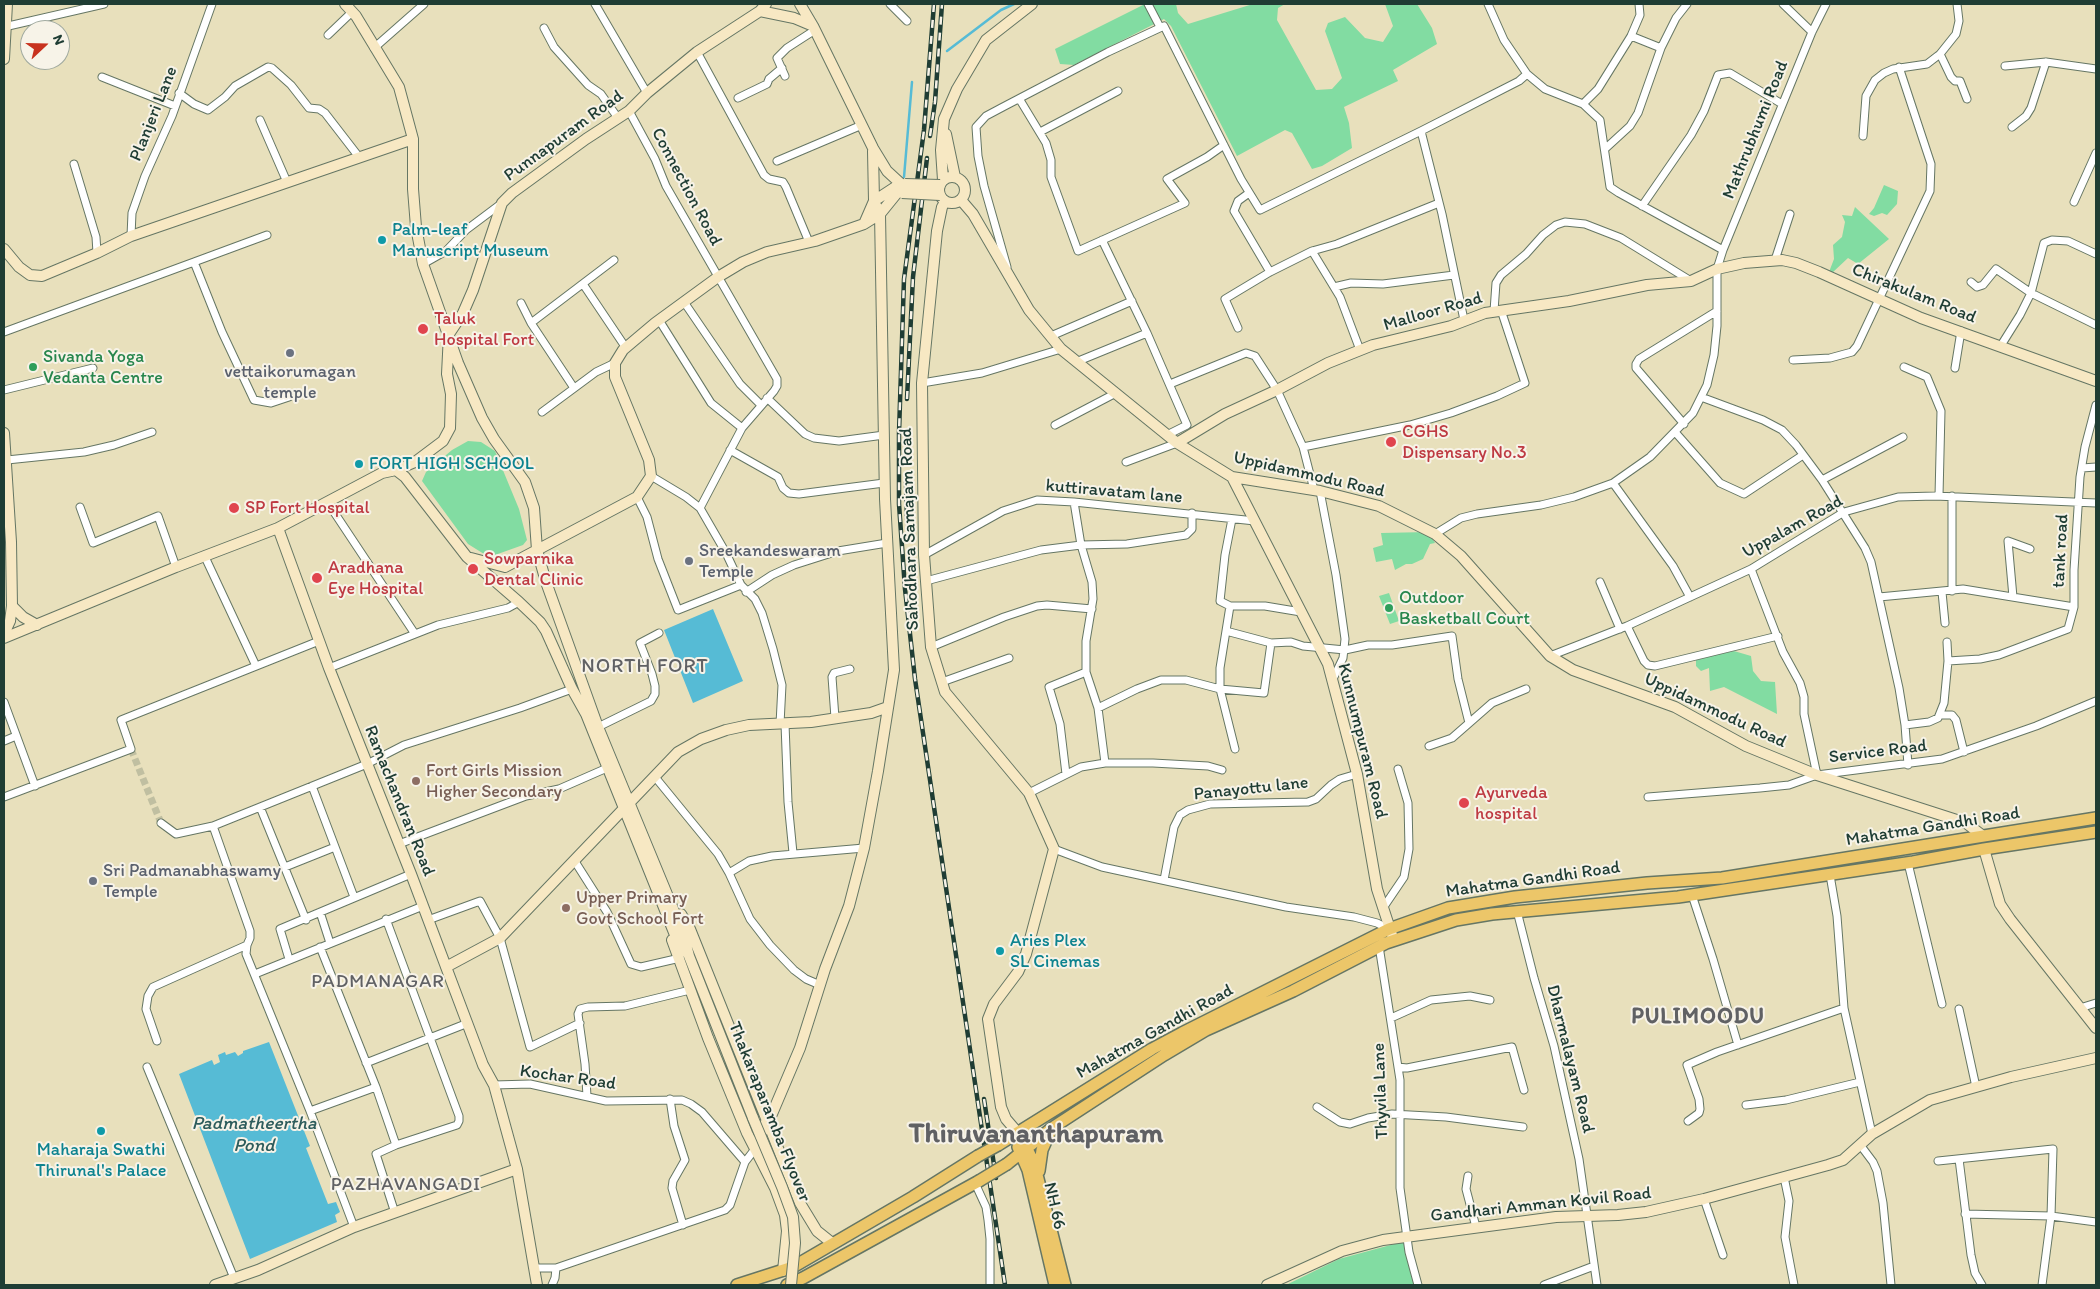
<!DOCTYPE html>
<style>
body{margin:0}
#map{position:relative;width:2100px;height:1289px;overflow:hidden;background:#e8e0bc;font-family:Itim,sans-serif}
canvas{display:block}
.frame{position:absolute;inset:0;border:5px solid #1f3d34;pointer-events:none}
.north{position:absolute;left:20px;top:20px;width:50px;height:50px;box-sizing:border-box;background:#f7f3e8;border:1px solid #a1aaa0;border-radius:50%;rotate:69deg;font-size:14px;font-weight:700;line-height:20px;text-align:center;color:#1f3d34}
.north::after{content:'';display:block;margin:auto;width:18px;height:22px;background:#c8321e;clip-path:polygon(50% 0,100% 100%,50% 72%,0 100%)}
</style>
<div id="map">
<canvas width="2100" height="1289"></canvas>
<div class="frame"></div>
<div class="north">N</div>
</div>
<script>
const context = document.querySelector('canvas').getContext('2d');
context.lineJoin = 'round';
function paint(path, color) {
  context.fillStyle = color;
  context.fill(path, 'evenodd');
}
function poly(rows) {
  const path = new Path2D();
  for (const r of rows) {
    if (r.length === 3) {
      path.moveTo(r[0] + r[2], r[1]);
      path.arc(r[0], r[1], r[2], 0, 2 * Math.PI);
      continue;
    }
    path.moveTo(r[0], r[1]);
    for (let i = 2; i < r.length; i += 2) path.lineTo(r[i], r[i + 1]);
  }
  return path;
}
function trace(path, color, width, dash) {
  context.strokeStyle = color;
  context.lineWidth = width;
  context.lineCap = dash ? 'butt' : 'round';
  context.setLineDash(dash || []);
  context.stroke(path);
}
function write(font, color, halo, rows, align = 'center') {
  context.font = font + ' Itim,sans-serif';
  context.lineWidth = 4;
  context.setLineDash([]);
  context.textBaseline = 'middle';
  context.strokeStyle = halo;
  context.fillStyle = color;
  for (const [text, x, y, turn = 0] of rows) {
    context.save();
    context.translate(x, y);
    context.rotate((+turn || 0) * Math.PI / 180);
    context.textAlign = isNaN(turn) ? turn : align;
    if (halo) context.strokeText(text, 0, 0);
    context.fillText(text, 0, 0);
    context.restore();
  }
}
const green = poly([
 [1145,4,1176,4,1178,13,1188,24,1253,4,1285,4,1278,8,1277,20,1316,90,1332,89,1342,78,1325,31,1328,23,1345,17,1365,38,1383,42,1393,26,1385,4,1417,4,1432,28,1437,44,1393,70,1398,81,1344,107,1349,123,1352,148,1322,166,1312,169,1292,133,1285,130,1237,156,1171,26,1164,19,1074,65,1060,64,1055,49],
 [1884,185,1898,191,1897,204,1887,215,1882,213,1874,216,1869,214,1874,208],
 [1855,207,1889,239,1858,264,1848,258,1832,273,1829,272,1834,259,1833,245,1842,237,1845,222,1842,215,1852,216],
 [468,441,481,442,495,451,519,509,527,540,523,545,495,555,484,554,468,544,422,481,426,472,452,450],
 [1428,532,1435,543,1430,544,1423,559,1412,564,1406,564,1395,570,1392,559,1376,562,1373,548,1383,545,1381,533],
 [1389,593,1399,621,1390,624,1379,596],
 [1734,651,1751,656,1753,671,1761,681,1775,682,1777,714,1724,687,1710,691,1709,668,1701,671,1696,666,1696,659],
 [1409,1240,1417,1285,1286,1285,1339,1259]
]);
const water = poly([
 [713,609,743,681,693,703,664,630],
 [269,1042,310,1146,306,1148,328,1204,336,1202,340,1212,335,1215,337,1222,250,1259,179,1074,212,1060,214,1065,220,1062,218,1055,225,1052,226,1055,235,1052,238,1056,243,1053,243,1051]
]);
const stream = poly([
 [947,51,1001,10,1014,4],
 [904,177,912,82]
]);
const streetTunnel = poly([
 [131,749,161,823]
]);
const street = poly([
 [595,4,647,93],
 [890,4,907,21],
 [1148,4,1160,27],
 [1488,4,1504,40,1527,74,1545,89,1583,104],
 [1639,4,1640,15,1631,36,1598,89,1583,104,1600,120,1610,187,1619,193,1723,250],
 [1783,4,1812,32],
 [4,27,104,4],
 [544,28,554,47,588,85,601,94,618,118],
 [328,35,352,12],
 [1631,36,1661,48],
 [374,48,424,4],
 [697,52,764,175,769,179,783,182,786,187,809,242],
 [1940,54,1951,77,1955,81,1960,81,1967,99],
 [2005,66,2046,62,2096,69],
 [785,76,777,58,787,48,815,30],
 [102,77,175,106],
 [179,93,194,104,208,110,225,97,235,86,268,67,272,68,291,85,309,108,319,109,325,113,359,157],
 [738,98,767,84,769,79,782,68],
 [1020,100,1046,143,1051,160,1051,177,1078,251,1185,203,1167,179,1207,157,1224,145],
 [629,111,655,159,666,186,777,379,777,386,774,391,742,428,700,508],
 [260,120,287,182],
 [2012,127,2026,116,2031,108,2046,62],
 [1421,131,1442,214,1464,320],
 [1040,132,1118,91],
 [1863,136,1866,96,1875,80,1884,73,1893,69,1927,64,1940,54,1956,34,1959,21,1957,4],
 [1606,148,1630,126,1638,113,1661,48,1676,18,1687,4],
 [777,161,862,125],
 [74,164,96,237,97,253],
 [1249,193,1238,201,1234,211,1270,272],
 [2074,202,2096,153],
 [1642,206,1691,135,1704,111,1718,75,1730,73,1782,104],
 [131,236,132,213,145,176,172,116,212,4],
 [1102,240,1147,333,1187,425,1167,435],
 [1312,251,1340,297,1360,350],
 [1775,260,1790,214],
 [194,262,267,235],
 [423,264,446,251,466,230,502,203],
 [1007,267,984,186,978,156,976,127,986,116,1001,108,1108,52,1164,26,1241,179,1260,210,1421,131,1519,81,1527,74],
 [1971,282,1977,287,1983,285,1996,269,2031,293,2096,325],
 [583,284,626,348],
 [1334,287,1351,283,1383,284,1454,275],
 [684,302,740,384,761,405],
 [521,303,531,323,574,388],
 [1494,311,1496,283,1501,275,1526,254,1543,235,1556,225,1565,222,1585,224,1621,238,1691,281],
 [659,320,711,403,742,428],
 [531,323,614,260],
 [1238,328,1225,299,1270,272,1312,251,1337,244,1439,203],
 [4,332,194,262,222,332,254,400,271,403,289,397],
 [1051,336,1132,301],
 [2000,347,2020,315,2031,293,2044,243,2052,240,2068,241,2096,254],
 [1793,360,1830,358,1852,352,1857,346,1930,191,1931,164,1899,67],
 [1076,362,1147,333],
 [1904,367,1927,377,1941,411,1939,496],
 [1955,368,1961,331],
 [922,383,982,373,1061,349],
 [1170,384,1246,353,1255,356,1277,390,1303,447,1314,490],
 [4,390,93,368],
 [1701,397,1763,420,1782,430,1796,445,1822,480,1865,548,1871,562,1899,688,1905,725,1908,765],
 [767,398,805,434,814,438,839,441,884,435],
 [542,412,596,372,615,363],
 [1684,424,1636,368,1636,364,1639,359,1717,311],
 [1055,425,1116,393],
 [1675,432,1720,483,1744,494,1803,455],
 [1303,447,1410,425,1451,413,1497,396,1525,383,1501,310],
 [730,450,778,477,783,488,789,493,799,494,884,483],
 [7,460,84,452,114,445,152,432],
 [1126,462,1177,443],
 [2082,468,2096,467],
 [651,476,686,497,700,508,726,553,741,585,755,599,762,613,773,649,782,685,780,724],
 [1822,480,1903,437],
 [1613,483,1673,566,1690,597],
 [1320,491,1336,575,1345,639,1343,658,1333,679],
 [637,497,647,517,658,559,678,610,741,585],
 [1074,502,1081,545,1092,582,1093,599,1086,641,1086,672,1098,708,1105,763],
 [328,503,415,634],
 [80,507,93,543,158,516,176,567],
 [1232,519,1225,555,1220,601,1230,606,1265,606,1301,612],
 [1435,534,1461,518,1477,514,1541,505,1574,497,1613,483,1650,457,1693,413,1707,385,1714,355,1717,326,1717,269,1723,250,1812,32,1826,4],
 [924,555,1003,511,1037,500,1074,502,1255,521],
 [205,557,256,666],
 [1751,569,1783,652,1800,683,1804,697,1804,714,1817,775],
 [926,581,1041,550,1081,545,1127,544,1186,535,1192,529,1192,513],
 [1600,582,1620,629],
 [1952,591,1952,496],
 [746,592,772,575,794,565,838,551,887,543],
 [1942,592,1945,623],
 [1879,597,1963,589,2074,607,2074,570,2080,477,2085,447,2096,405],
 [2013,597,2008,541,2030,549],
 [1230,606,1220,668,1220,689,1235,749],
 [1627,626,1644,661,1648,665,1655,666,1778,636],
 [1226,631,1271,643,1291,642,1303,646,1345,650,1368,645,1392,645,1452,636,1458,679,1469,723],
 [931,647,1004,617,1037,606,1047,605,1092,609],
 [1550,656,1627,626,1751,569,1844,512,1898,497,1935,496,2096,503],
 [1948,661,1980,659,1999,655,2068,629,2074,607],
 [329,668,438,625,508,608,519,602],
 [942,682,1009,658],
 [4,702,35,786],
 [1098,708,1137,689,1161,680,1186,680,1220,689,1264,693,1271,643],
 [1940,715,1952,715,1956,720,1964,752],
 [835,718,832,677,834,673,850,669],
 [785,724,788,802,793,853],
 [1905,725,1929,722,1938,718,1944,703,1948,661,1947,642],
 [598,727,651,701,655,694,655,686,652,674,640,643,659,633],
 [4,741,16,736],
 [1429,746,1452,738,1492,703,1526,689],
 [1066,774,1060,724,1049,687,1086,672],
 [655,777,718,854,729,873,750,919,770,945,794,970,806,979,820,985],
 [312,786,354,897],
 [1029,793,1081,767,1105,763,1153,763,1208,766,1222,770],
 [4,797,131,749,121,720,319,641],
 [1648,797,1760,788,1789,785,1817,775,1942,759,2036,726,2096,701],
 [260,807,306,920],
 [161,823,176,834,213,826],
 [399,844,526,796,559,789,607,768],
 [1054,849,1102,867,1286,907,1354,917,1377,923,1389,929],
 [574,860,607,912,631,964,641,967,680,958],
 [1908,863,1942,1004],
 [285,867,335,847],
 [729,873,749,861,772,856,864,848],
 [1830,875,1837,916,1844,1008,1872,1134],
 [1164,880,1174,827,1180,815,1188,810,1210,804,1308,802,1316,799,1331,785,1340,779,1357,774],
 [1692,895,1713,959,1738,1045],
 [1383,908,1404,877,1409,849,1408,803,1398,769],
 [1517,911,1534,978,1554,1046,1579,1159,1597,1285],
 [320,912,330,943],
 [386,919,459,1116,459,1121,457,1125,396,1145,376,1154,395,1213],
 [428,920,480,901,500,938,530,1047,580,1023],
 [1379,946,1400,1080,1400,1188,1409,1252,1418,1285],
 [320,947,376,1087,396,1145],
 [289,959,280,929,411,874],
 [255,974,423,906],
 [2080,1008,2096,1003],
 [1959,1009,1976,1087],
 [1391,1018,1431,1000,1470,996,1490,1000],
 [157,1041,146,1009,148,996,153,987,247,945],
 [366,1063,468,1023],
 [147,1067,234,1278],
 [1398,1067,1407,1068,1512,1047,1524,1090],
 [494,1085,530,1084,606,1101,682,1100,691,1104,702,1112,745,1162,755,1149],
 [587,1096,585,1064,578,1014,580,1009,588,1007,625,1006,690,990],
 [670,1099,674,1126,685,1160,673,1181,672,1188,683,1225],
 [1746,1105,1786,1100,1860,1082],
 [1317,1107,1340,1122,1350,1124,1368,1118,1392,1114,1446,1117,1523,1127],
 [310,1111,376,1087],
 [1688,1121,1699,1113,1700,1109,1699,1099,1687,1065,1717,1052,1844,1008],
 [1861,1146,1873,1162,1877,1171,1883,1203,1891,1285],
 [1959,1159,1971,1255,1975,1273,1982,1285],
 [1938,1161,2053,1149,2051,1216,2042,1285],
 [1468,1176,1466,1189,1476,1227],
 [1784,1177,1789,1201,1785,1237,1794,1285],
 [975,1183,986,1207,988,1220,990,1239,990,1285],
 [1704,1199,1723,1255],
 [1965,1214,2051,1216,2096,1222],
 [354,1227,310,1111,246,954,247,945,250,938,250,931,213,826,367,764,404,745,520,708,572,689],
 [534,1268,556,1268,725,1210,730,1205,745,1162],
 [552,1285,555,1278,556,1268],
 [1544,1285,1594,1266]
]);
const secondary = poly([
 [345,4,356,16,399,87,413,139,413,189,416,227,423,264,458,363,482,418,494,439,525,482,534,508,537,550,546,582,598,727,683,933,689,956,753,1118],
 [800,4,813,26,873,148,887,171,900,183],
 [760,11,794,18,813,26],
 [4,59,7,4],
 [946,134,955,177],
 [952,190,13],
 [943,180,941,150,944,119,957,89,986,40,1032,4],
 [961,200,973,214,1029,310,1061,349,1177,443,1232,477,1320,491,1379,506,1435,534,1461,556,1550,656,1573,670,1675,707,1746,746,1817,775,1966,823,1983,836],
 [874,201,900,184],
 [945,202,942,207,937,231,922,383,924,555,931,647,945,692,1029,793,1054,849,1026,954,1018,972,994,1004,988,1019,1001,1107,1006,1119,1018,1133],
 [864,224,874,201,873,151],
 [4,249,19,267,30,275,42,276,97,253,131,236,413,139],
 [4,433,11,542,12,606,23,617,37,625],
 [1177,443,1225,414,1277,390,1328,363,1373,345,1451,326,1485,313,1569,301,1647,285,1691,281,1717,269,1744,263,1782,260,1796,263,1819,272,1921,318,2096,381],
 [396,470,415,462,443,441,450,428,451,394,447,374,449,334,463,313,473,290,502,203,512,193,586,139,629,111,647,93,697,52,760,11,766,4],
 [1232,477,1328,664,1357,774,1377,889,1392,935],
 [278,528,329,668,411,874,483,1065,494,1085,517,1169,537,1285],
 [471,558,505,567,637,497,651,476,649,460,615,377,615,363,623,350,655,323,718,277,743,262,767,252,815,241,864,224,880,214,897,193],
 [4,634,10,621,12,606],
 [4,638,176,567,278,528,382,473,396,470,405,477,467,557,519,602,540,622,546,631,572,689,586,714,677,940,687,953],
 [1984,849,2000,904,2010,919,2096,1028],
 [681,914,690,929,800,1203,817,1231,832,1243],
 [672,940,708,1038,747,1133,775,1188,785,1215,787,1231,783,1271],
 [446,967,500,938,678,752,701,739,726,730,749,725,811,722,871,713,888,707],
 [755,1149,766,1122,769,1121,800,1048,825,969,849,906,864,848,878,771,894,670,885,499,880,214,874,201],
 [215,1285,258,1270,354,1227,517,1169],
 [1267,1285,1342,1251,1383,1240,1556,1217,1618,1215,1646,1212,1704,1199,1828,1165,1843,1160,1872,1134,1930,1100,2011,1077,2096,1058]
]);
const primary = poly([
 [1024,1143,1034,1163,1065,1285],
 [998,1145,1152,1049,1182,1033,1389,929,1448,908,1515,897,1647,883,1722,878,2096,818],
 [1018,1147,1028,1170,1055,1285],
 [1007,1164,1052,1128,1164,1055,1206,1030,1293,991,1386,943,1456,920,1492,914,1678,897,1913,862,1984,849,2096,832],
 [1039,1171,1042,1150,1050,1132],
 [737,1285,793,1267,913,1197,978,1156],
 [787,1285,803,1278,979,1181]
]);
const rail = poly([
 [934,4,924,130,904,279,899,433,899,504,905,589,915,679,1005,1285],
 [930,136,935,102,942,4],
 [907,399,913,277,927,158],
 [906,482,907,519],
 [984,1099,996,1178]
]);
const secondaryBridge = poly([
 [905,184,940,185],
 [902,193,940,195],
 [753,1118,782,1187,793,1217,795,1243,791,1285]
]);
const primaryBridge = poly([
 [978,1156,998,1145],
 [979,1181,1007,1164]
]);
const markers = [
 [382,240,5,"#0f9aa8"],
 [423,329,6,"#e0444e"],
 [290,353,5,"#6b7280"],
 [33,367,5,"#2e9e5b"],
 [1391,442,6,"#e0444e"],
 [359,464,5,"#0f9aa8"],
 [234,508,6,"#e0444e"],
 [689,561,5,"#6b7280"],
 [473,569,6,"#e0444e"],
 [317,578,6,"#e0444e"],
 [1389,608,5,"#2e9e5b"],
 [416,781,5,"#8d6e63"],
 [1464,803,6,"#e0444e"],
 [93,881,5,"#6b7280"],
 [566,908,5,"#8d6e63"],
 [1000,951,5,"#0f9aa8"],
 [101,1131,5,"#0f9aa8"]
];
const streetNames = [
 ["Planjeri Lane",154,114,-68],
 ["Mathrubhumi Road",1756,130,-68],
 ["Punnapuram Road",564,136,-36],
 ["Connection Road",686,187,62],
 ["Chirakulam Road",1914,294,22],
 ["Malloor Road",1433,312,-16],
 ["Uppidammodu Road",1309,475,13],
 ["kuttiravatam lane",1114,492,5],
 ["Uppalam Road",1793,527,-29],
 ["Sahodhara Samajam Road",910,529,-92],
 ["tank road",2061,551,-87],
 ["Uppidammodu Road",1715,711,25],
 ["Kunnumpuram Road",1362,741,76],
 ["Service Road",1878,752,-7],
 ["Panayottu lane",1251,789,-6],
 ["Ramachandran Road",399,801,68],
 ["Mahatma Gandhi Road",1933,827,-9],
 ["Mahatma Gandhi Road",1533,880,-8],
 ["Mahatma Gandhi Road",1155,1032,-29],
 ["Dharmalayam Road",1570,1059,76],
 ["Kochar Road",568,1078,8],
 ["Thyvila Lane",1381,1091,-92],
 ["Thakaraparamba Flyover",769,1112,68],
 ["Gandhari Amman Kovil Road",1541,1205,-6],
 ["NH 66",1054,1206,77]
];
const cultureNames = [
 ["Palm-leaf",392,230],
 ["Manuscript Museum",392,251],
 ["FORT HIGH SCHOOL",369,464],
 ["Aries Plex",1010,941],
 ["SL Cinemas",1010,962],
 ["Maharaja Swathi",101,1150,"center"],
 ["Thirunal's Palace",101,1171,"center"]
];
const healthNames = [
 ["Taluk",434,319],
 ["Hospital Fort",434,340],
 ["CGHS",1402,432],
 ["Dispensary No.3",1402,453],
 ["SP Fort Hospital",245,508],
 ["Sowparnika",484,559],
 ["Dental Clinic",484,580],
 ["Aradhana",328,568],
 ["Eye Hospital",328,589],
 ["Ayurveda",1475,793],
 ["hospital",1475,814]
];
const leisureNames = [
 ["Sivanda Yoga",43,357],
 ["Vedanta Centre",43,378],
 ["Outdoor",1399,598],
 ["Basketball Court",1399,619]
];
const worshipNames = [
 ["vettaikorumagan",290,372,"center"],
 ["temple",290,393,"center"],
 ["Sreekandeswaram",699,551],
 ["Temple",699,572],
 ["Sri Padmanabhaswamy",103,871],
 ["Temple",103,892]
];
const educationNames = [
 ["Fort Girls Mission",426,771],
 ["Higher Secondary",426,792],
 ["Upper Primary",576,898],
 ["Govt School Fort",576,919]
];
const neighbourhoodNames = [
 ["PADMANAGAR",378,982],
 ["PAZHAVANGADI",406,1185]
];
const waterNames = [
 ["Padmatheertha",254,1124],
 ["Pond",254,1146]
];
const quarterNames = [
 ["NORTH FORT",645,667]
];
const districtNames = [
 ["PULIMOODU",1698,1017]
];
const townNames = [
 ["Thiruvananthapuram",1036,1135]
];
paint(green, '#82dca2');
paint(water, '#56bbd5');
trace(stream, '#56bbd5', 2.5);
trace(streetTunnel, '#c0bfa1', 7, [7, 3.5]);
trace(street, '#657664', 9);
trace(secondary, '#657664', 12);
trace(primary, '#657664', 14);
trace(street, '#fff', 7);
trace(secondary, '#f7e8c3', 10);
trace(primary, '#ecc669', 11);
trace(rail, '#1f3d34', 4.5);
trace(rail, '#f7f3e8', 2.5, [8]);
trace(secondaryBridge, '#657664', 12, []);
trace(primaryBridge, '#657664', 14, []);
trace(secondaryBridge, '#f7e8c3', 10);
trace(primaryBridge, '#ecc669', 11);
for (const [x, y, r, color] of markers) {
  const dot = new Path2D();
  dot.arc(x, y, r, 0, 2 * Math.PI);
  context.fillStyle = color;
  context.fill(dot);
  trace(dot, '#f7f3e8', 2);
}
write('18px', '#1f3d34', '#f7f3e8', streetNames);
write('18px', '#0d838f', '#f7f3e8', cultureNames, 'left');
write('18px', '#be3a42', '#f7f3e8', healthNames, 'left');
write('18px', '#27864d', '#f7f3e8', leisureNames, 'left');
write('18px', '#5b616d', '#f7f3e8', worshipNames, 'left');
write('18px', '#785e54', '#f7f3e8', educationNames, 'left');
context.letterSpacing = '1px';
write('19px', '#606164', '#f7f3e8', neighbourhoodNames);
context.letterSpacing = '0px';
write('italic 19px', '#2d5c5c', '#f7f3e8', waterNames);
context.letterSpacing = '1px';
write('20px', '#606164', '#f7f3e8', quarterNames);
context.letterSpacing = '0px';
context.letterSpacing = '1px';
write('bold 22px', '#606164', '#f7f3e8', districtNames);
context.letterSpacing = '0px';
write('bold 28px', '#606164', '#f7f3e8', townNames);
</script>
